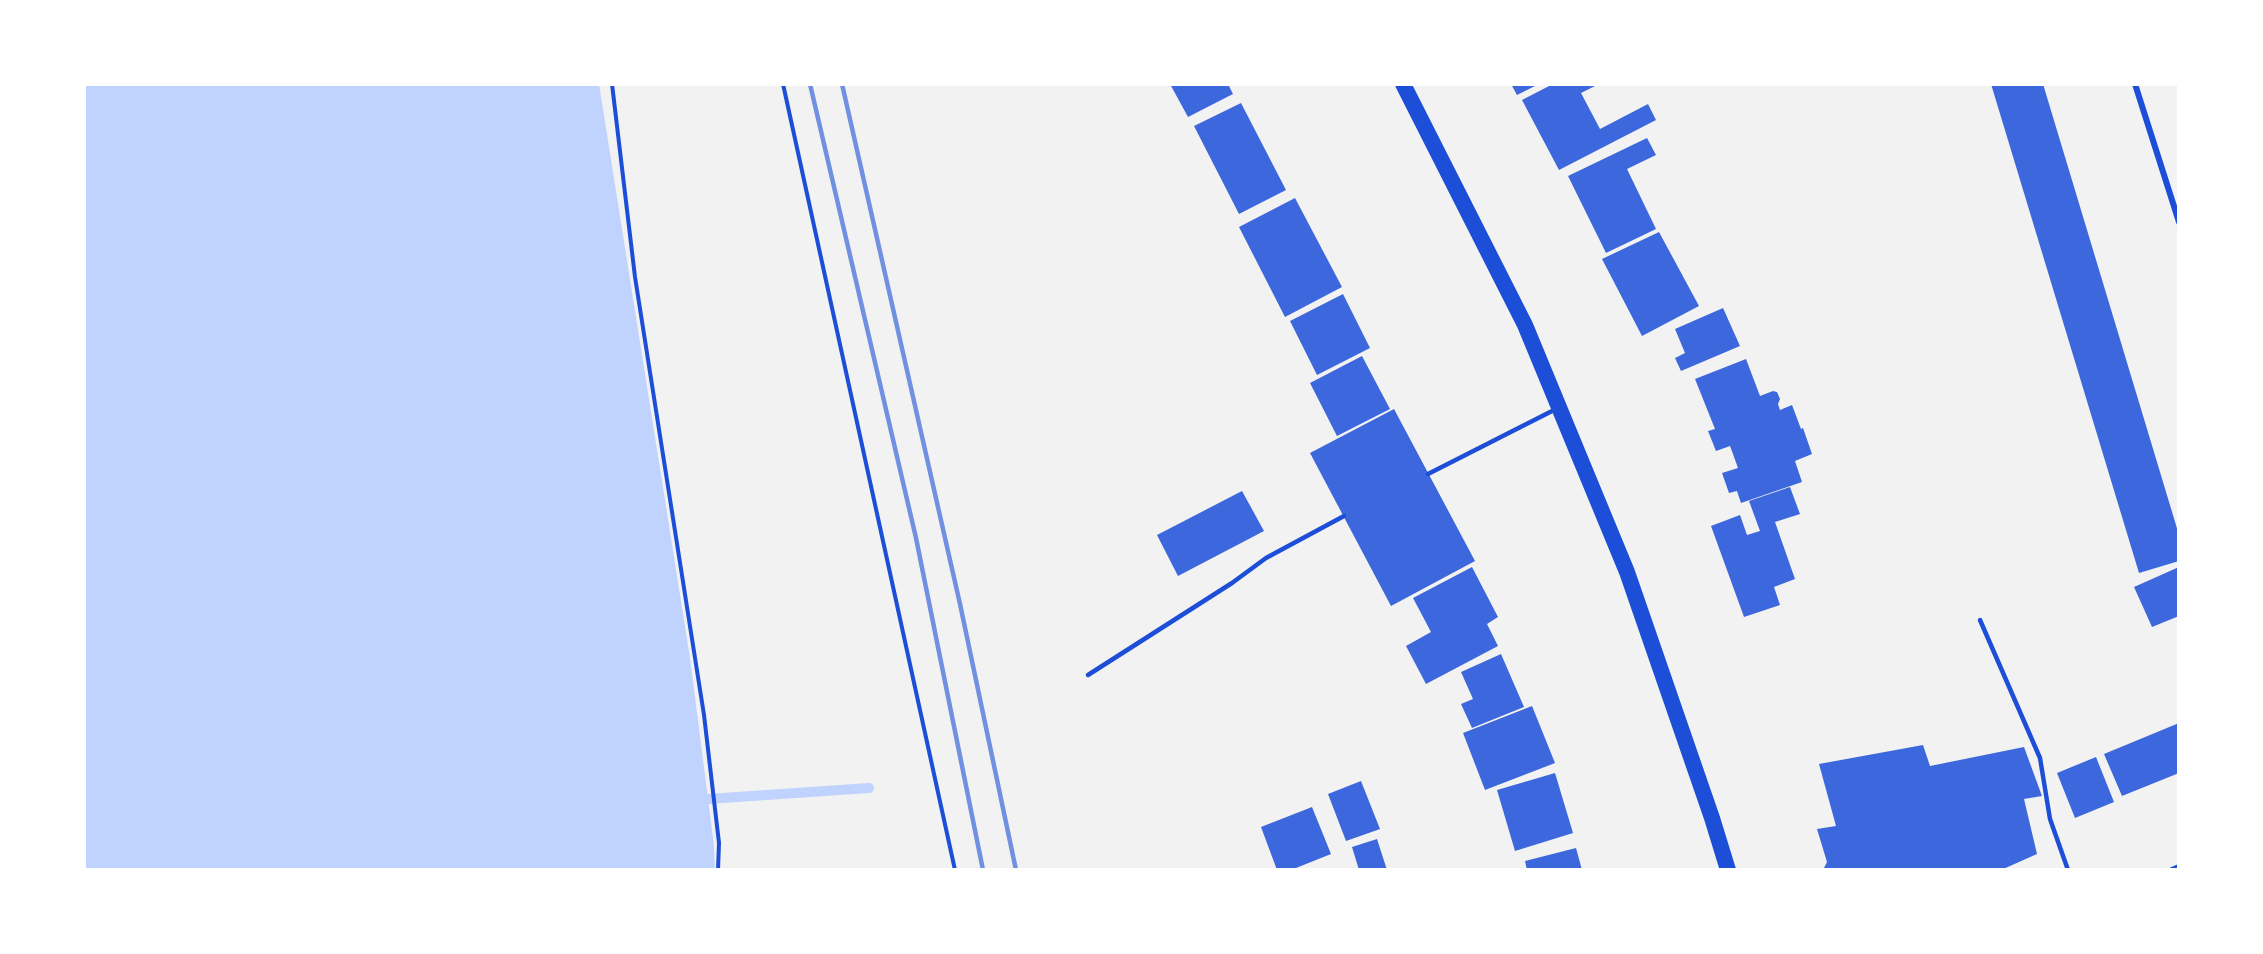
<!DOCTYPE html>
<style>
body{margin:0}
#map{position:relative;width:2263px;height:954px;overflow:hidden;background:#f2f2f2;font-family:"IBM Plex Serif",serif}
canvas{display:block}
.frame{position:absolute;inset:0;border:86px solid #fff;pointer-events:none}
</style>
<div id="map">
<canvas width="2263" height="954"></canvas>
<div class="frame"></div>
</div>
<script>
const context = document.querySelector('canvas').getContext('2d');
context.lineJoin = 'round';
function paint(path, color) {
  context.fillStyle = color;
  context.fill(path, 'evenodd');
}
function poly(rows) {
  const path = new Path2D();
  for (const r of rows) {
    path.moveTo(r[0], r[1]);
    for (let i = 2; i < r.length; i += 2) path.lineTo(r[i], r[i + 1]);
  }
  return path;
}
function trace(path, color, width, dash) {
  context.strokeStyle = color;
  context.lineWidth = width;
  context.lineCap = dash ? 'butt' : 'round';
  context.setLineDash(dash || []);
  context.stroke(path);
}
const water = poly([
 [84,84,599,84,690,658,714,846,715,870,84,870]
]);
const stream = poly([
 [708,799,869,788]
]);
const building = poly([
 [1170,84,1228,84,1233,94,1188,117],
 [1511,84,1539,84,1517,95],
 [1553,84,1599,84,1581,93,1600,129,1648,104,1656,120,1559,170,1522,100],
 [1991,84,2043,84,2179,535,2179,561,2139,573],
 [1241,103,1286,190,1239,214,1194,126],
 [1647,138,1656,155,1627,169,1656,229,1606,253,1568,176],
 [1295,198,1342,287,1285,317,1239,227],
 [1659,232,1699,306,1642,336,1602,259],
 [1343,294,1370,348,1317,375,1290,321],
 [1723,308,1740,346,1681,371,1675,358,1685,353,1675,329],
 [1362,356,1390,409,1337,436,1310,383],
 [1746,359,1760,396,1773,391,1777,392,1780,399,1778,404,1780,410,1792,405,1801,429,1803,428,1812,454,1795,461,1802,482,1741,503,1737,491,1729,493,1722,473,1738,468,1733,454,1730,446,1716,451,1708,431,1715,429,1695,379],
 [1394,409,1475,561,1391,606,1310,453],
 [1790,487,1800,514,1775,522,1795,579,1774,587,1780,605,1744,617,1711,526,1740,515,1747,535,1760,531,1749,501],
 [1242,491,1264,531,1178,576,1157,535],
 [1472,567,1498,617,1487,624,1498,646,1426,684,1406,646,1431,632,1413,598],
 [2179,567,2179,616,2152,627,2134,587],
 [1501,654,1524,707,1472,728,1461,704,1473,699,1461,672],
 [1532,706,1555,763,1485,790,1463,733],
 [2179,723,2179,773,2122,796,2104,754],
 [1923,745,1930,766,2024,747,2042,796,2024,799,2037,854,2001,870,1823,870,1827,862,1817,829,1836,826,1819,764],
 [2096,757,2114,802,2075,818,2057,773],
 [1555,773,1573,833,1515,851,1497,790],
 [1361,781,1380,829,1346,841,1328,794],
 [1312,807,1331,854,1291,870,1277,870,1261,827],
 [1377,839,1387,870,1359,870,1352,847],
 [1576,848,1582,870,1527,870,1525,861]
]);
const path = poly([
 [612,84,635,277,704,715,719,843,718,870],
 [783,84,955,870]
]);
const service = poly([
 [1428,474,1556,409],
 [1980,620,2040,758,2050,819,2068,870],
 [1088,675,1232,583,1266,558,1344,516]
]);
const minor = poly([
 [2135,84,2179,222],
 [2172,870,2179,867]
]);
const trunk = poly([
 [1403,84,1525,325,1627,572,1712,818,1728,870]
]);
const rail = poly([
 [810,84,916,538,983,870],
 [842,84,960,604,1016,870]
]);
paint(water, '#bfd3fe');
trace(stream, '#bfd3fe', 10);
paint(building, '#3d67dc');
trace(path, '#1d4ed8', 4);
trace(service, '#1d4ed8', 4.5);
trace(minor, '#1d4ed8', 6);
trace(trunk, '#1d4ed8', 16);
trace(rail, '#7290e2', 4.5);
</script>
